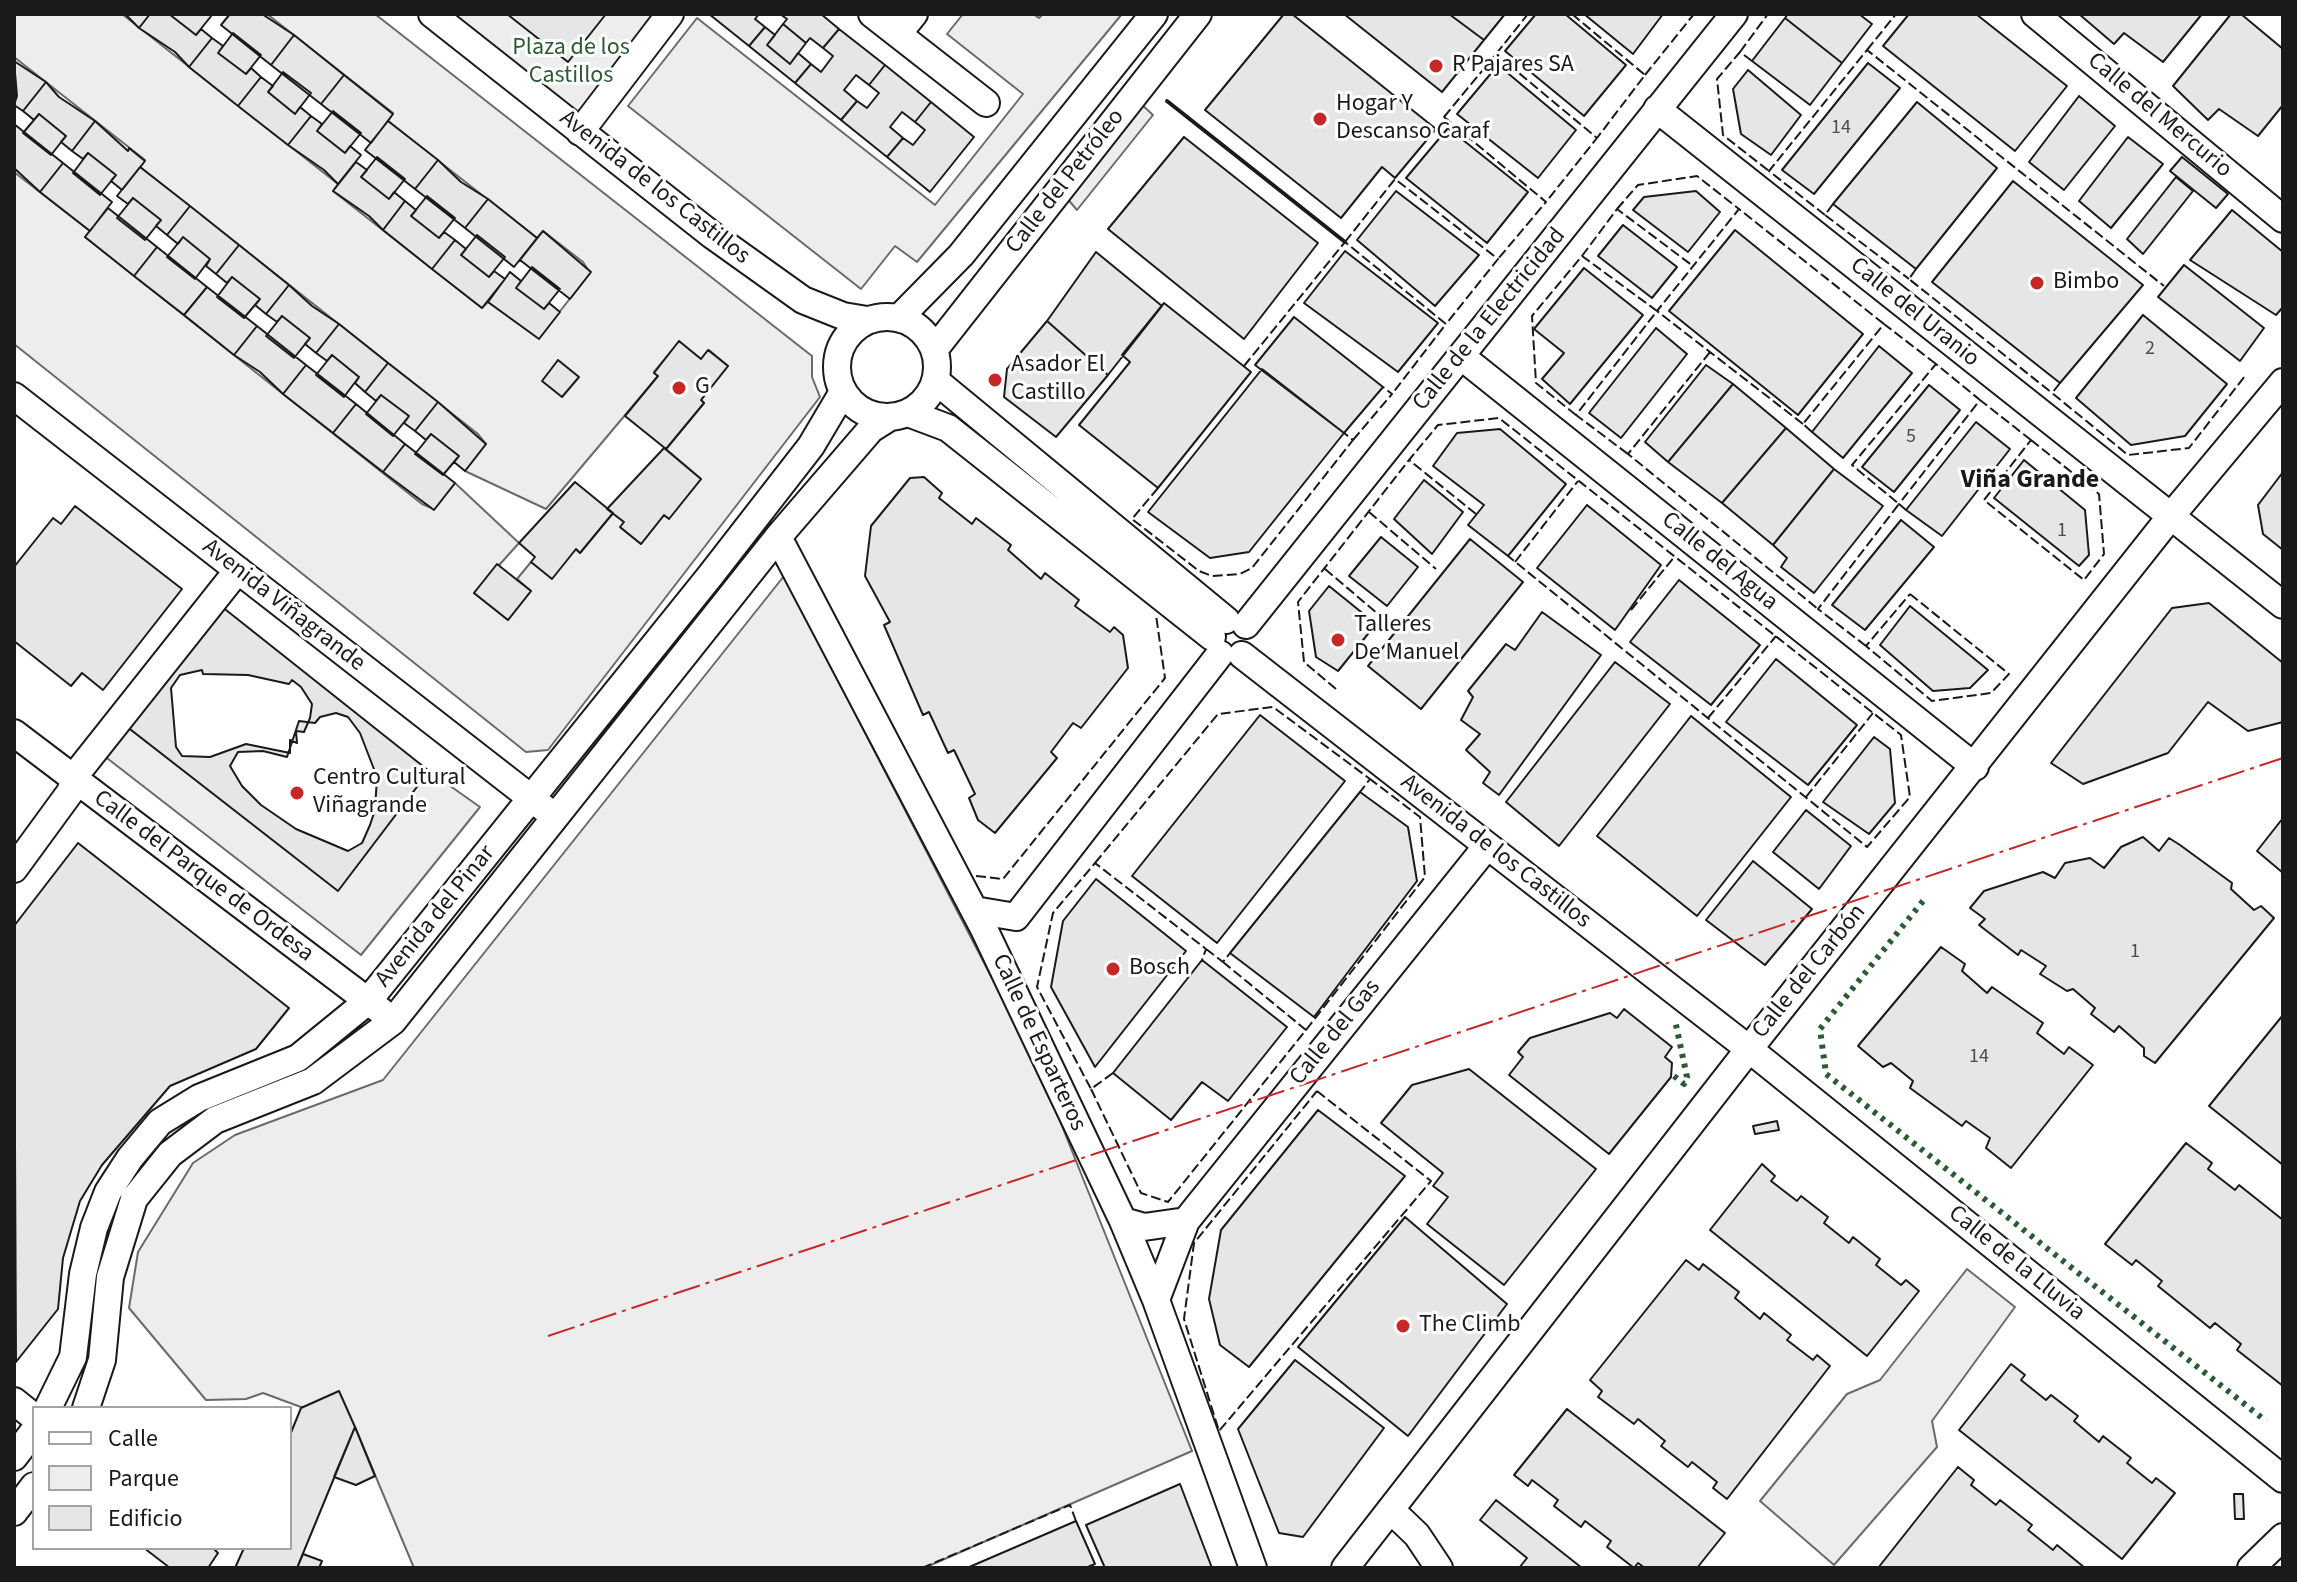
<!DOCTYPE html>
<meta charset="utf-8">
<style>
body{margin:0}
#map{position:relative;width:2297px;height:1582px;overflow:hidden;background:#fff;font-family:"Source Sans 3",sans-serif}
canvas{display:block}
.frame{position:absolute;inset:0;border:16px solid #1a1a1a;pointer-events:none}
.legend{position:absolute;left:32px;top:1406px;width:260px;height:144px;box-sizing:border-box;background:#fff;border:2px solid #a3a3a3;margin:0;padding:10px 14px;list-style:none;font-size:24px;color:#1a1a1a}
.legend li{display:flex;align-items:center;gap:16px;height:40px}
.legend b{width:40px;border:2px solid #a3a3a3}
</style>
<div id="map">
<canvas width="2297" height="1582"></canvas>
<div class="frame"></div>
<ul class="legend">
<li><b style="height:10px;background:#fff"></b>Calle</li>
<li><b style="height:22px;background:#ededed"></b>Parque</li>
<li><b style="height:22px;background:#e6e6e6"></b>Edificio</li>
</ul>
</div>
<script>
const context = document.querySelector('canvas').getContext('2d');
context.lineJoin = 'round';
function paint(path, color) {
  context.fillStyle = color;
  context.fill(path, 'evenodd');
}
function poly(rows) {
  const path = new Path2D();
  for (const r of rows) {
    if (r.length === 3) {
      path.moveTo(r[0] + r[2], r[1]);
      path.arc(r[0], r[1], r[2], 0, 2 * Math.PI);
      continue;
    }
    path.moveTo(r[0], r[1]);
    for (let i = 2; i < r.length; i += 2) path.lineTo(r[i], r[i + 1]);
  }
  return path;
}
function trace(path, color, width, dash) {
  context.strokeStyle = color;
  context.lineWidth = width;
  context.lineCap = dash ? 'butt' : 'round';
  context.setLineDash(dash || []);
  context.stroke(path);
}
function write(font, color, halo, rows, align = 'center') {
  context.font = font + ' "Source Sans 3",sans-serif';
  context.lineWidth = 6;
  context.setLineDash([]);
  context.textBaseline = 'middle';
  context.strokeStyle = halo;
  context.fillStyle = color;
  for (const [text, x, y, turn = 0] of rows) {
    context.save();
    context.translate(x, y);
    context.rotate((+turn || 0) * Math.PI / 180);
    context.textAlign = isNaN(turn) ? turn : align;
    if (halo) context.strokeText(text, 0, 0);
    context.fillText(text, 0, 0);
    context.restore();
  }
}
const green = poly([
 [14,14,122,14,338,184,333,191,482,308,488,302,539,338,590,273,583,262,543,231,537,238,422,148,388,121,393,113,267,14,375,14,812,356,812,377,820,397,548,750,526,752,14,344,14,172,90,231,85,237,422,504,434,509,455,483,519,543,474,593,508,620,531,591,517,579,531,562,576,549,580,553,613,513,624,522,621,528,641,544,664,515,669,518,701,479,666,449,704,403,701,400,728,366,709,350,701,359,679,342,654,372,658,376,546,509,465,471,486,444,478,434,140,167,145,160,14,57,14,14],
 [432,14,670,14,580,132,432,14],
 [963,14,1033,14,1039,18,1043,14,1122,14,917,262,895,246,861,289,628,106,697,18,935,205,1023,94,947,34,963,14],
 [1140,103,1153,115,1077,210,1065,196,1140,103],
 [784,576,1040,1071,1192,1451,924,1568,414,1568,355,1427,263,1393,246,1399,206,1400,129,1308,138,1252,193,1163,235,1135,383,1080,784,576],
 [126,726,338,890,429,771,480,807,361,955,103,755,126,726],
 [1967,1269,2015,1307,1932,1421,1937,1447,1834,1565,1760,1501,1847,1394,1880,1380,1967,1269]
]);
const building = poly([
 [125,14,150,14,139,28,125,14],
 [150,14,169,14,196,35,201,29,212,38,189,67,175,52,139,28,150,14],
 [169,14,210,14,212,15,196,35,169,14],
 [230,14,262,14,294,35,271,65,221,25,230,14],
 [507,14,606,14,568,62,507,14],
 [709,14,759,14,755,19,765,27,749,46,709,14],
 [780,14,821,14,839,29,823,48,810,38,806,43,783,24,787,19,780,14],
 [1284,14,1292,14,1436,129,1395,178,1382,167,1341,218,1205,110,1284,14],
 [1344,14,1449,14,1484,40,1442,92,1344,14],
 [1449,14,1505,14,1484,40,1449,14],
 [1536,14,1565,14,1626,65,1584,116,1505,51,1536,14],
 [1584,14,1663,14,1633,54,1584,14],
 [1788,14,1859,14,1872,24,1842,63,1785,18,1788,14],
 [1909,14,1976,14,2067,86,2015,151,1883,46,1909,14],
 [2079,14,2202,14,2163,62,2124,33,2114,44,2079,14],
 [2231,14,2241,14,2283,49,2283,105,2258,136,2219,109,2208,120,2173,86,2231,14],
 [1785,18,1842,63,1810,105,1752,61,1785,18],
 [783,24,806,43,790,64,767,45,783,24],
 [765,27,775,35,767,45,790,64,798,53,811,64,795,83,749,46,765,27],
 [839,29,885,65,869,85,856,75,844,90,857,101,841,120,795,83,811,64,821,72,833,56,823,48,839,29],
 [233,33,261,55,246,74,218,53,233,33],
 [294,35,344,75,321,104,271,65,294,35],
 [212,38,223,46,218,53,246,74,251,68,261,77,238,106,189,67,212,38],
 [14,61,46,82,23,111,14,105,17,96,14,61],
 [1868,63,1900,88,1814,194,1782,170,1868,63],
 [885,65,931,102,915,122,902,112,890,127,903,138,887,157,841,120,857,101,867,108,879,93,869,85,885,65],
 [1498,65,1576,130,1538,178,1457,114,1498,65],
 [1748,70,1801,115,1771,155,1741,134,1733,89,1748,70],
 [283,72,311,93,295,114,268,92,283,72],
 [344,75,393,114,371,143,321,104,344,75],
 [261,77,273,86,268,92,295,114,300,107,311,116,288,145,238,106,261,77],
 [46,82,59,97,95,121,72,151,61,142,66,136,39,114,34,120,23,111,46,82],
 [2079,96,2115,126,2064,190,2029,162,2079,96],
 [931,102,974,137,930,192,887,157,903,138,913,145,925,130,915,122,931,102],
 [1917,102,1997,168,1916,269,1833,204,1917,102],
 [333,111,361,133,345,153,317,131,333,111],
 [39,114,66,136,51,155,23,133,39,114],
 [311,116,322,124,317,131,345,153,350,146,361,155,338,184,324,170,288,145,311,116],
 [95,121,128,151,129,148,145,161,122,190,111,181,116,175,88,153,83,159,72,151,95,121],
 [388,121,438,160,415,189,365,150,388,121],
 [14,124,63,163,40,192,14,168,14,124],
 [1448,128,1528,192,1487,243,1406,178,1448,128],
 [1184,137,1318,243,1244,339,1108,229,1184,137],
 [2128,137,2163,164,2111,228,2079,201,2128,137],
 [88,153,116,175,100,195,73,173,88,153],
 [377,157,405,179,389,199,361,177,377,157],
 [2182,157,2228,194,2216,208,2170,171,2182,157],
 [438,160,461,182,488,199,465,228,415,189,438,160],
 [356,162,367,170,361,177,389,199,394,192,405,201,383,230,369,216,333,191,356,162],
 [63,163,112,202,90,231,40,192,63,163],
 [140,167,190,206,167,235,156,226,161,220,133,198,128,204,117,196,140,167],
 [2176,177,2193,191,2143,254,2127,239,2176,177],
 [2013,181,2143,285,2060,383,1932,282,2013,181],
 [1396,191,1479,255,1435,306,1357,240,1396,191],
 [1696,191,1720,212,1688,252,1633,210,1644,197,1696,191],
 [427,196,455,218,439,238,411,216,427,196],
 [133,198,161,220,145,240,117,218,133,198],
 [488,199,537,238,514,267,465,228,488,199],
 [405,201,416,210,411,216,439,238,444,232,455,240,432,269,383,230,405,201],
 [190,206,239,245,216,274,206,266,210,259,183,237,178,244,167,235,190,206],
 [108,208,157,247,134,276,85,237,108,208],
 [2232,210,2283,252,2283,307,2276,315,2190,260,2232,210],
 [1623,225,1677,267,1652,298,1598,256,1623,225],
 [1735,230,1863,334,1798,415,1669,311,1735,230],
 [543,231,591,272,570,299,520,260,543,231],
 [477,235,505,257,489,277,461,255,477,235],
 [183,237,210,259,195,279,167,257,183,237],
 [455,240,466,249,461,255,489,277,494,271,505,279,482,308,432,269,455,240],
 [239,245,289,285,266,314,255,305,260,299,232,277,227,283,216,274,239,245],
 [157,247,207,287,184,315,134,276,157,247],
 [1345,251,1438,323,1398,372,1304,303,1345,251],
 [1096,252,1162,306,1108,375,1047,321,1096,252],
 [2184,265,2264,328,2240,361,2158,297,2184,265],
 [532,267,560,289,544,309,516,288,532,267],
 [1584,268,1643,315,1570,404,1542,379,1564,353,1534,329,1584,268],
 [510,272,521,281,516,288,544,309,549,303,560,312,539,339,488,302,510,272],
 [232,277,260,299,244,318,217,297,232,277],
 [289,285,312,306,339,324,316,353,305,344,310,338,282,316,277,322,266,314,289,285],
 [207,287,257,326,234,355,184,315,207,287],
 [1164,303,1251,372,1158,488,1079,425,1130,362,1122,355,1164,303],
 [2143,315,2227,384,2185,436,2131,445,2076,398,2143,315],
 [282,316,310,338,294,358,266,336,282,316],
 [1294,317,1383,387,1344,433,1255,365,1294,317],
 [1047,321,1108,375,1056,437,1004,397,1007,369,1047,321],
 [339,324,388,363,365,392,355,383,359,377,332,355,327,361,316,353,339,324],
 [257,326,306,365,283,394,260,372,234,355,257,326],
 [1656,328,1687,354,1621,438,1589,413,1656,328],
 [679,341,701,359,708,350,728,366,701,400,704,403,666,449,625,416,658,376,654,373,679,341],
 [1879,346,1912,373,1843,458,1812,432,1879,346],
 [332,355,359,377,344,397,316,375,332,355],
 [558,360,579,377,562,397,542,381,558,360],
 [388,363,438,402,415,431,404,423,409,416,381,395,376,401,365,392,388,363],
 [306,365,356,404,333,433,283,394,306,365],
 [1706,365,1733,384,1668,462,1645,442,1706,365],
 [1262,369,1344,433,1249,552,1210,558,1148,512,1262,369],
 [1733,384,1786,428,1722,503,1668,462,1733,384],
 [1929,385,1960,410,1894,492,1862,467,1929,385],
 [381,395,409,416,393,436,366,414,381,395],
 [438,402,486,444,465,471,454,462,459,456,431,434,426,440,415,431,438,402],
 [356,404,405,444,383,472,333,433,356,404],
 [1976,422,2010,449,1942,536,1906,510,1976,422],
 [1786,428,1834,469,1773,545,1722,503,1786,428],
 [1500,429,1566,484,1508,556,1468,525,1484,505,1433,466,1457,433,1500,429],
 [431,434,459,456,443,475,415,454,431,434],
 [405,444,455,483,434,510,383,472,405,444],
 [664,448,701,479,669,519,664,515,641,544,620,527,624,522,607,509,664,448],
 [2024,460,2085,510,2089,555,2079,566,1994,498,2024,460],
 [1834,469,1883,506,1814,593,1781,567,1787,558,1773,545,1834,469],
 [2283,472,2283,550,2263,534,2258,505,2283,472],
 [924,477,942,493,939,498,972,524,976,518,1011,545,1008,550,1041,579,1045,573,1079,600,1075,606,1110,632,1114,627,1123,635,1128,668,1081,728,1073,723,1051,752,1057,758,995,833,978,820,969,798,975,794,954,750,948,753,929,712,923,715,884,625,890,622,865,576,871,526,910,478,924,477],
 [1424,480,1463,512,1432,554,1394,519,1424,480],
 [575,482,613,513,580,553,576,549,552,579,531,562,535,557,519,543,575,482],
 [1587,505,1661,565,1615,630,1537,568,1587,505],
 [75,506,182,589,103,690,82,673,71,686,14,641,14,567,53,518,61,524,75,506],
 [1901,520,1934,547,1865,630,1832,605,1901,520],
 [1381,537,1418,567,1387,606,1349,576,1381,537],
 [1470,539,1523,582,1421,709,1368,666,1470,539],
 [497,564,531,591,508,620,474,593,497,564],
 [1679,580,1760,645,1711,705,1630,642,1679,580],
 [1329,586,1376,624,1338,671,1316,657,1309,611,1329,586],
 [2209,603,2283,663,2283,722,2248,731,2208,702,2168,753,2083,784,2051,763,2172,608,2209,603],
 [221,606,429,771,338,891,126,726,221,606],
 [1910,606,1988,670,1970,688,1933,691,1880,645,1910,606],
 [1542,612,1601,655,1499,795,1483,783,1490,772,1466,750,1480,734,1461,720,1473,697,1468,691,1506,644,1515,650,1542,612],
 [1776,659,1857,725,1808,785,1726,722,1776,659],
 [1615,662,1670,704,1559,846,1506,802,1615,662],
 [202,670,203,674,248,675,289,684,292,680,301,687,312,704,310,718,304,732,296,731,297,743,290,740,290,753,246,744,210,757,182,756,176,747,171,688,180,675,202,670],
 [336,713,348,717,360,733,377,777,375,810,370,825,362,843,348,851,296,829,261,805,242,786,230,766,238,752,263,751,287,757,299,721,315,723,320,717,336,713],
 [1260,715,1345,781,1217,943,1132,876,1260,715],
 [1691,716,1791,797,1697,916,1597,836,1691,716],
 [1874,737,1890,749,1895,803,1869,834,1823,802,1874,737],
 [1360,792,1408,827,1417,881,1314,1017,1230,953,1360,792],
 [1806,810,1851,846,1819,889,1773,852,1806,810],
 [2283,818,2283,873,2257,851,2283,818],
 [2143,837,2159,851,2169,838,2180,845,2232,883,2231,889,2254,910,2261,906,2274,918,2155,1063,2144,1056,2144,1048,2119,1026,2114,1032,2091,1014,2095,1008,2073,989,2067,991,2040,974,2046,966,2021,950,2018,955,1979,925,1985,919,1970,908,1984,891,2043,872,2055,878,2065,863,2090,858,2104,868,2121,847,2143,837],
 [78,843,289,1008,256,1049,170,1086,102,1165,80,1201,63,1258,58,1309,16,1362,14,926,78,843],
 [1753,861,1812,909,1765,965,1706,920,1753,861],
 [1096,879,1186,951,1095,1067,1051,987,1063,921,1096,879],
 [1941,947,1965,964,1962,971,1987,993,1992,987,2043,1023,2037,1033,2064,1054,2069,1047,2093,1065,2011,1168,1986,1148,1990,1138,1966,1121,1962,1126,1910,1088,1913,1081,1891,1063,1883,1067,1858,1046,1941,947],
 [1202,960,1287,1027,1228,1101,1202,1082,1171,1120,1113,1073,1202,960],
 [1624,1009,1672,1047,1665,1057,1672,1063,1671,1077,1609,1154,1509,1075,1523,1057,1518,1052,1530,1038,1610,1013,1617,1018,1624,1009],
 [2283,1015,2283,1165,2209,1106,2283,1015],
 [1469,1069,1596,1169,1504,1285,1427,1224,1448,1197,1433,1186,1443,1173,1381,1123,1412,1085,1469,1069],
 [1318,1110,1405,1176,1249,1367,1220,1345,1209,1299,1221,1230,1318,1110],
 [1777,1121,1779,1130,1755,1134,1753,1126,1777,1121],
 [2186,1143,2212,1163,2208,1169,2235,1190,2239,1185,2283,1220,2283,1386,2237,1350,2241,1344,2215,1323,2210,1328,2158,1286,2162,1281,2136,1260,2132,1265,2105,1244,2186,1143],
 [1762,1164,1775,1176,1771,1181,1797,1201,1801,1196,1828,1217,1824,1223,1849,1243,1853,1237,1880,1259,1876,1265,1901,1285,1906,1280,1919,1291,1867,1356,1710,1230,1762,1164],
 [1405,1217,1507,1304,1408,1436,1298,1347,1405,1217],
 [1686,1260,1699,1270,1703,1264,1739,1292,1735,1298,1760,1319,1764,1313,1791,1335,1787,1340,1813,1360,1817,1355,1830,1366,1727,1499,1713,1488,1717,1482,1692,1462,1688,1467,1661,1446,1665,1441,1638,1419,1634,1424,1598,1397,1602,1391,1590,1380,1686,1260],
 [1295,1360,1384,1428,1303,1537,1279,1533,1238,1429,1295,1360],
 [2011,1364,2025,1375,2021,1380,2046,1400,2051,1395,2078,1416,2074,1421,2099,1442,2103,1436,2131,1458,2127,1463,2152,1483,2156,1478,2175,1493,2122,1559,1959,1430,2011,1364],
 [339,1391,355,1427,297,1568,235,1568,244,1548,290,1548,290,1435,301,1408,339,1391],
 [1567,1409,1725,1533,1697,1568,1645,1568,1638,1563,1634,1568,1607,1547,1611,1541,1585,1521,1581,1527,1554,1506,1558,1500,1532,1480,1528,1486,1514,1475,1567,1409],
 [355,1427,375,1476,356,1485,334,1477,355,1427],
 [1958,1467,1974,1480,1971,1485,1996,1505,2000,1500,2032,1525,2028,1530,2053,1550,2057,1545,2085,1568,1878,1568,1958,1467],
 [1180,1484,1212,1568,1105,1568,1086,1525,1180,1484],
 [2234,1494,2243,1494,2244,1519,2235,1519,2234,1494],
 [1496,1500,1582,1568,1519,1568,1527,1558,1480,1520,1496,1500],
 [1076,1521,1095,1564,1085,1568,967,1568,1076,1521],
 [144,1548,213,1548,218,1553,208,1568,170,1568,144,1548],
 [303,1554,322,1561,319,1568,297,1568,303,1554]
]);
const minor = poly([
 [432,14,712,235,803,300,843,316,867,320],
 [872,14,986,103],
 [2035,14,2283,219],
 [898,34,914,14],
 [1657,109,2283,605],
 [580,132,670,14],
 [887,367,50],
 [899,318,961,255,1154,14],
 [934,350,1198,14],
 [1462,357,1975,767],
 [936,381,1226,620],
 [14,396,545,809],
 [908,413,948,428,1212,637],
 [778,537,984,929,1123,1221,1156,1300,1253,1568],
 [1246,625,1734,14],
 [1242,655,1749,1049,2283,1479],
 [14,733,381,1011],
 [14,869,71,791,73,778,238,570],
 [974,910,1016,917,1220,654],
 [1123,1221,1144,1227,1186,1221,1487,846],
 [1156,1300,1186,1221],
 [14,1401,34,1417],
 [48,1408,73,1357,83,1274,94,1228,108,1192,130,1158,160,1122,199,1098,298,1058,368,1001,710,576,811,446,843,392],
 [86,1408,102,1360,110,1277,134,1199,170,1154,215,1120,313,1081,393,1021,778,537,871,429,890,417],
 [14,1457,34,1431],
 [1392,1511,1417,1535,1439,1568],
 [14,1512,34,1486],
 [1345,1568,1749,1049,2171,516,2283,382],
 [2251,1568,2283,1537]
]);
const hedge = poly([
 [1923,901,1820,1029,1826,1074,2266,1421],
 [1674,1076,1684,1084,1687,1077,1675,1020]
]);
const fence = poly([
 [1572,14,1645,75,1597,138],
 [1867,50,1896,14],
 [1740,52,1768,14],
 [1496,54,1528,14],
 [1752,61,1740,52,1717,79,1723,135,1769,171],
 [1645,75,1694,14],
 [1444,117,1496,54,1597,138,1546,202],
 [1436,129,1444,117,1546,202,1498,259],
 [1833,204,1825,215,1909,279],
 [1617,209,1638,185,1697,176,1739,209],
 [1825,215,1769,171,1867,50,2164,286],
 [1345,242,1395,179,1498,259,1446,324],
 [1582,256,1617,209,1693,266],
 [1916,269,1909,279,2052,393],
 [1710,352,1628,454,1818,609],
 [1244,366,1345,242,1446,324,1392,394],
 [2060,383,2052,393,2128,455,2189,448,2245,376],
 [1576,415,1536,383,1532,316,1582,256,1657,311,1576,415,1628,454],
 [1803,424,1657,311,1739,209,1884,324],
 [1812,432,1803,424,1884,324,1936,364],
 [1353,440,1392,394,1383,387],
 [2031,440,2099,494,2104,554,2084,580,1984,500,2031,440],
 [1158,488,1132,519,1199,571,1212,576,1240,574,1252,568,1353,440,1344,433],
 [1906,510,1899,504,1980,400,2031,440],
 [1369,512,1436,569],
 [1476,514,1409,460,1438,425,1499,418,1901,735,1910,797,1867,847,1508,556],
 [1515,562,1578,481],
 [1325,569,1391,625],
 [1910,594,2009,674,1991,693,1932,701,1866,646,1910,594],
 [1631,610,1675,556],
 [1866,646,1818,609,1899,504,1852,465,1936,364,1980,400],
 [1336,689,1304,662,1298,602,1409,460],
 [1708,718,1776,636],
 [1806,797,1873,713],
 [1095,863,1218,714,1273,707,1370,779,1360,792],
 [976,876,1003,879,1165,678,1156,615],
 [1206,949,1223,962,1230,953],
 [1306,1030,1425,877,1420,817,1370,779],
 [1113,1073,1091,1089,1037,987,1053,913,1095,863,1206,949,1202,960],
 [1091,1089,1141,1193,1168,1202,1306,1030,1223,962],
 [1317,1091,1431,1181,1219,1431,1184,1319,1194,1243,1317,1091],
 [922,1568,1070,1505,1076,1521]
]);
const wall = poly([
 [1167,101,1345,242]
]);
const power = poly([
 [548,1336,2283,758]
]);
const markers = [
 [1436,66,8,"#c62828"],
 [1320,119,8,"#c62828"],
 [2037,283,8,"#c62828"],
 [995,380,8,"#c62828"],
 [679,388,8,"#c62828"],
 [1338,640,8,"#c62828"],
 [297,793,8,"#c62828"],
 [1113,969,8,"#c62828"],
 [1403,1326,8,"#c62828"]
];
const numberNames = [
 ["14",1841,129],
 ["2",2150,350],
 ["5",1911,438],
 ["1",2062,532],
 ["1",2135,953],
 ["14",1979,1058]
];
const parkNames = [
 ["Plaza de los",571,49],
 ["Castillos",571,77]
];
const poiNames = [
 ["R Pajares SA",1452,66],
 ["Hogar Y",1336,105],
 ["Descanso Caraf",1336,133],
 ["Bimbo",2053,283],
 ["Asador El",1011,366],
 ["Castillo",1011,394],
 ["G",695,388],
 ["Talleres",1354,626],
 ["De Manuel",1354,654],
 ["Centro Cultural",313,779],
 ["Viñagrande",313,807],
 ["Bosch",1129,969],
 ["The Climb",1419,1326]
];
const streetNames = [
 ["Calle del Mercurio",2159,116,40],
 ["Calle del Petróleo",1066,182,-52],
 ["Avenida de los Castillos",654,188,38],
 ["Calle del Uranio",1914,313,39],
 ["Calle de la Electricidad",1490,320,-51],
 ["Calle del Agua",1719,562,39],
 ["Avenida Viñagrande",283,606,38],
 ["Avenida de los Castillos",1495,852,38],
 ["Calle del Parque de Ordesa",203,877,37],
 ["Avenida del Pinar",436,917,-51],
 ["Calle del Carbón",1810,972,-51],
 ["Calle del Gas",1336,1033,-51],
 ["Calle de Esparteros",1038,1043,65],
 ["Calle de la Lluvia",2016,1264,39]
];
const neighbourhoodNames = [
 ["Viña Grande",2030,481]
];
paint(green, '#ededed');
trace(green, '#6a6a6a', 2);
paint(building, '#e6e6e6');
trace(building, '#1a1a1a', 2);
trace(minor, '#1a1a1a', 30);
trace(minor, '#fff', 26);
trace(hedge, '#2b5a34', 6, [4, 6]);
trace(fence, '#1a1a1a', 2, [10, 4]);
trace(wall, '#1a1a1a', 4);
trace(power, '#c62828', 2, [28, 6, 4, 6]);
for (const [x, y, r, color] of markers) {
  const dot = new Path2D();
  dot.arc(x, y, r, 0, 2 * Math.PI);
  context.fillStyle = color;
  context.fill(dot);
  trace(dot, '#fff', 3);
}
write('20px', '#4d4d4d', null, numberNames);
write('24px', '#2b5a34', '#fff', parkNames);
write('24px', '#1a1a1a', '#fff', poiNames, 'left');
write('24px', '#1a1a1a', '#fff', streetNames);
write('bold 26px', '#1a1a1a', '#fff', neighbourhoodNames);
</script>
